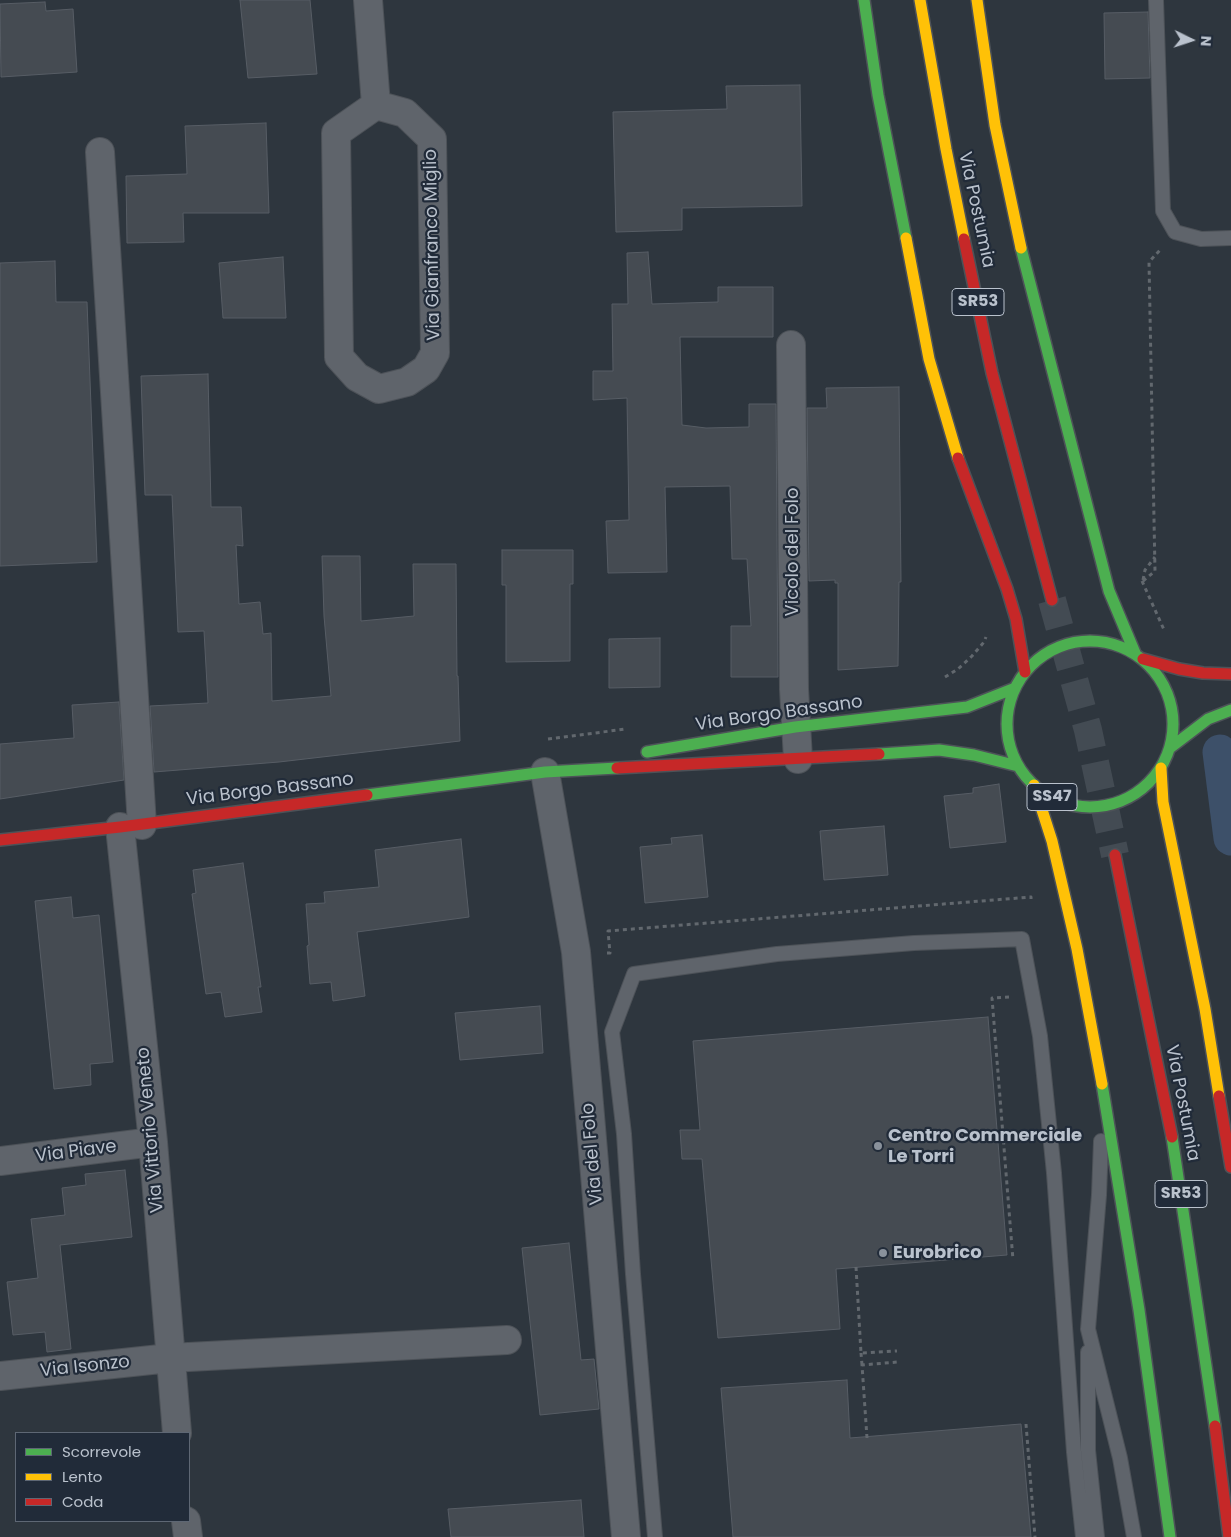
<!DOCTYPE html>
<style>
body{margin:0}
#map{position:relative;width:1231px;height:1537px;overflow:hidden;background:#2e363e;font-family:Poppins,sans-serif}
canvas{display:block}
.legend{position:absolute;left:15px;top:1432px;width:175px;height:90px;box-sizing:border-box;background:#212b39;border:1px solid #5e6774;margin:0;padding:6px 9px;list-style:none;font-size:15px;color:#bac2cd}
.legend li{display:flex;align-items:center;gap:10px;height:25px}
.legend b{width:25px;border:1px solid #5e6774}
.north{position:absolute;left:1166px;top:15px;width:50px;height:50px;-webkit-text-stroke:4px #212b39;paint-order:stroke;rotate:94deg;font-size:14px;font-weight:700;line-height:20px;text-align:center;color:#bac2cd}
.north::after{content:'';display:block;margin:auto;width:18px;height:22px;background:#bac2cd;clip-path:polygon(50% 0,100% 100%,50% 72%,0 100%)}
</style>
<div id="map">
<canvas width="1231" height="1537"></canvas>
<ul class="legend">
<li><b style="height:6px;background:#4caf50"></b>Scorrevole</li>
<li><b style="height:6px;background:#ffc107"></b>Lento</li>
<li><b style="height:6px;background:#c62828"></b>Coda</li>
</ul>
<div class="north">N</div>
</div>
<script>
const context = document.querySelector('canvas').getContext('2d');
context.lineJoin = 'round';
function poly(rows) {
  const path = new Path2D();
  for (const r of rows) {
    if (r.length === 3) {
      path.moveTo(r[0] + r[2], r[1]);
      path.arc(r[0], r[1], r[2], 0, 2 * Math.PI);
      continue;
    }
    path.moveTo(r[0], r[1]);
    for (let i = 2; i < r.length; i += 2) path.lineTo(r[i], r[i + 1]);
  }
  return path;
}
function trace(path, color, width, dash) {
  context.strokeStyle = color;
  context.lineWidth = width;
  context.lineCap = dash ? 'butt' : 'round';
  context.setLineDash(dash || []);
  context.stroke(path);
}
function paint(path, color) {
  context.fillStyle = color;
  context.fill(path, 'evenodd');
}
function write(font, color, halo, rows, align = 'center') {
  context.font = font + ' Poppins,sans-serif';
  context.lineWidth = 4.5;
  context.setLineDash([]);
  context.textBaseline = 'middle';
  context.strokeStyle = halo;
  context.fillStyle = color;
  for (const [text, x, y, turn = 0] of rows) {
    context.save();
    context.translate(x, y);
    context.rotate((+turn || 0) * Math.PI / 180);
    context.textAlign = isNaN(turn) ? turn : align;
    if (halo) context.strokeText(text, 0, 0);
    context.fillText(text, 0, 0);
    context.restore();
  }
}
const canal = poly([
 [1220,752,1231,838]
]);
const building = poly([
 [240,0,310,0,317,74,248,78,240,0],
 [45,2,46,11,73,9,77,72,1,77,0,4,45,2],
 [1148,12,1150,78,1105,79,1104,13,1148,12],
 [800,85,802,206,682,208,682,230,616,232,613,112,727,109,726,86,800,85],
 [266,123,269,213,183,213,184,242,127,243,126,176,187,174,185,126,266,123],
 [648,252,652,304,718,302,718,287,773,287,773,337,680,337,682,425,706,428,749,427,749,404,776,404,778,677,731,677,731,626,751,626,747,559,732,559,730,486,665,487,667,572,608,573,606,521,629,520,627,398,593,400,593,371,613,371,612,304,628,304,627,253,648,252],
 [283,257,286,318,223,318,219,263,283,257],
 [55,261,56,302,87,302,97,562,0,566,0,263,55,261],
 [208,374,211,507,241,507,243,546,236,545,239,604,260,602,263,634,271,633,272,701,331,696,324,616,322,556,360,556,361,621,414,616,413,564,456,564,457,676,458,676,460,741,279,762,154,772,150,706,208,703,204,631,178,632,172,495,145,495,141,376,208,374],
 [899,387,901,582,899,582,898,666,838,670,838,583,835,583,835,580,809,581,807,408,827,408,826,388,899,387],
 [502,550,573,550,573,584,570,584,570,661,506,662,506,585,502,585,502,550],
 [660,638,660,687,609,688,609,639,660,638],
 [119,702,124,780,0,799,0,744,74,738,72,705,119,702],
 [999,784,1006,842,950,848,944,796,973,793,973,788,999,784],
 [884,826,888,875,824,880,820,831,884,826],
 [702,835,708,897,645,903,640,847,672,844,671,838,702,835],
 [461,839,469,917,357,932,365,996,333,1001,331,982,310,984,307,946,309,945,306,904,325,903,324,892,379,887,375,850,461,839],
 [243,863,261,987,258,987,262,1012,225,1017,221,992,206,994,192,894,196,893,193,870,243,863],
 [71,897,73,918,99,915,113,1062,90,1064,91,1085,54,1089,35,901,71,897],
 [540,1006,543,1053,460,1060,455,1013,540,1006],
 [988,1017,1007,1255,836,1269,840,1329,718,1338,702,1159,682,1159,680,1130,700,1130,693,1041,988,1017],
 [125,1170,132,1237,60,1245,71,1349,47,1352,45,1332,13,1335,7,1282,38,1278,31,1219,65,1215,62,1188,86,1185,85,1174,125,1170],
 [569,1243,581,1360,594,1359,599,1409,540,1415,522,1248,569,1243],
 [847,1380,850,1438,1021,1424,1031,1537,733,1537,721,1388,847,1380],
 [581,1500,584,1537,451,1537,448,1509,581,1500]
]);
const highwayTunnel = poly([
 [1052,600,1088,730,1115,855]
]);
const path = poly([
 [1143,580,1145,570,1155,557],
 [1142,581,1165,632],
 [1143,581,1155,571,1149,262,1160,250],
 [945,677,958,669,972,656,984,642,986,637],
 [548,739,626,729],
 [607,953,610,953,608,931,1031,897,1031,899],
 [1009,997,992,998,1013,1260],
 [856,1267,861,1353,897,1351],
 [861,1353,862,1365],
 [1026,1424,1035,1537],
 [867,1438,862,1365,898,1362]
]);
const lane = poly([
 [1156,0,1163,211,1175,232,1201,239,1231,238],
 [1101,1141,1099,1195,1088,1329,1120,1458,1134,1537],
 [1088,1352,1088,1450,1097,1537],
 [655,1537,633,1274,624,1134,612,1032,634,974,777,954,914,943,1022,939,1040,1036,1054,1173,1074,1452,1083,1537]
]);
const street = poly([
 [368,0,376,105],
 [376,105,405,113,432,139,435,353,426,369,407,382,379,389,357,377,339,357,336,133,376,105],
 [100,152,142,825],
 [791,345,794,689,798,759],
 [545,772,576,952,626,1537],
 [120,827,153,1142,177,1433],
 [0,1161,153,1142],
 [0,1376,170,1358,507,1340],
 [186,1521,188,1537]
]);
const fast = poly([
 [864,0,878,95,906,238],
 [1021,248,1109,591,1135,653],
 [1090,724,83],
 [1170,748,1208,719,1231,710],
 [647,752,795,727,967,707,1015,688],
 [879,754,939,750,974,755,1018,766],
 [367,795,545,772,617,768],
 [1102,1084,1139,1310,1170,1537],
 [1172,1137,1215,1426]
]);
const slow = poly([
 [920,0,946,149,964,239],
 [977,0,995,125,1021,248],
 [906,238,929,359,958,458],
 [1161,768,1163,802,1205,1009,1219,1096],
 [1034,785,1052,841,1077,949,1102,1084]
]);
const jam = poly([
 [964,239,992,373,1052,600],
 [958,458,1007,589,1016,619,1025,672],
 [1143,659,1179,669,1203,673,1231,674],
 [617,768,879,754],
 [0,840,120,827,367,795],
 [1115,855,1172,1137],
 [1219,1096,1231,1167],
 [1215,1426,1229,1537]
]);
const markers = [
 [878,1146,5,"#89919b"],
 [883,1253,5,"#89919b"]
];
const shields = [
 [978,302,52],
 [1052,797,50],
 [1181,1194,52]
];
const shieldNames = [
 ["SR53",978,302],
 ["SS47",1052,797],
 ["SR53",1181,1194]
];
const streetNames = [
 ["Via Postumia",976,210,78],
 ["Via Gianfranco Miglio",433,245,-91],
 ["Vicolo del Folo",793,552,-90],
 ["Via Borgo Bassano",779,714,-8],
 ["Via Borgo Bassano",270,790,-7],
 ["Via Postumia",1182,1103,79],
 ["Via Vittorio Veneto",151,1130,-95],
 ["Via Piave",76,1152,-7],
 ["Via del Folo",593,1154,-95],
 ["Via Isonzo",85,1367,-6]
];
const poiNames = [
 ["Centro Commerciale",888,1136],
 ["Le Torri",888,1157],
 ["Eurobrico",893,1253]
];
trace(canal, '#3d5069', 35);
paint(building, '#454b52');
trace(building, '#575d65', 1);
trace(highwayTunnel, '#434b53', 28, [28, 14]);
trace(lane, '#4d5258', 16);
trace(street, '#4d5258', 30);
trace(fast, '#4d5258', 14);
trace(slow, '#4d5258', 14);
trace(jam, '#4d5258', 14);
trace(path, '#62686e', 3, [4, 4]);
trace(lane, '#5f646b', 14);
trace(street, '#5f646b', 28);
trace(fast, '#4caf50', 11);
trace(slow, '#ffc107', 11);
trace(jam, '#c62828', 11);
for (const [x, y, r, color] of markers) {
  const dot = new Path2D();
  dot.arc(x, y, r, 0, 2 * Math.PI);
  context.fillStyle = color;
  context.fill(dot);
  trace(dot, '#212b39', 2);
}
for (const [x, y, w] of shields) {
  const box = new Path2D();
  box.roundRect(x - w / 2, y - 13.5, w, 27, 4);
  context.fillStyle = '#212b39';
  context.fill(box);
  trace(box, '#bac2cd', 1);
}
write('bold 16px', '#bac2cd', null, shieldNames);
write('18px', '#bac2cd', '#212b39', streetNames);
write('bold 18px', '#bac2cd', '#212b39', poiNames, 'left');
</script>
